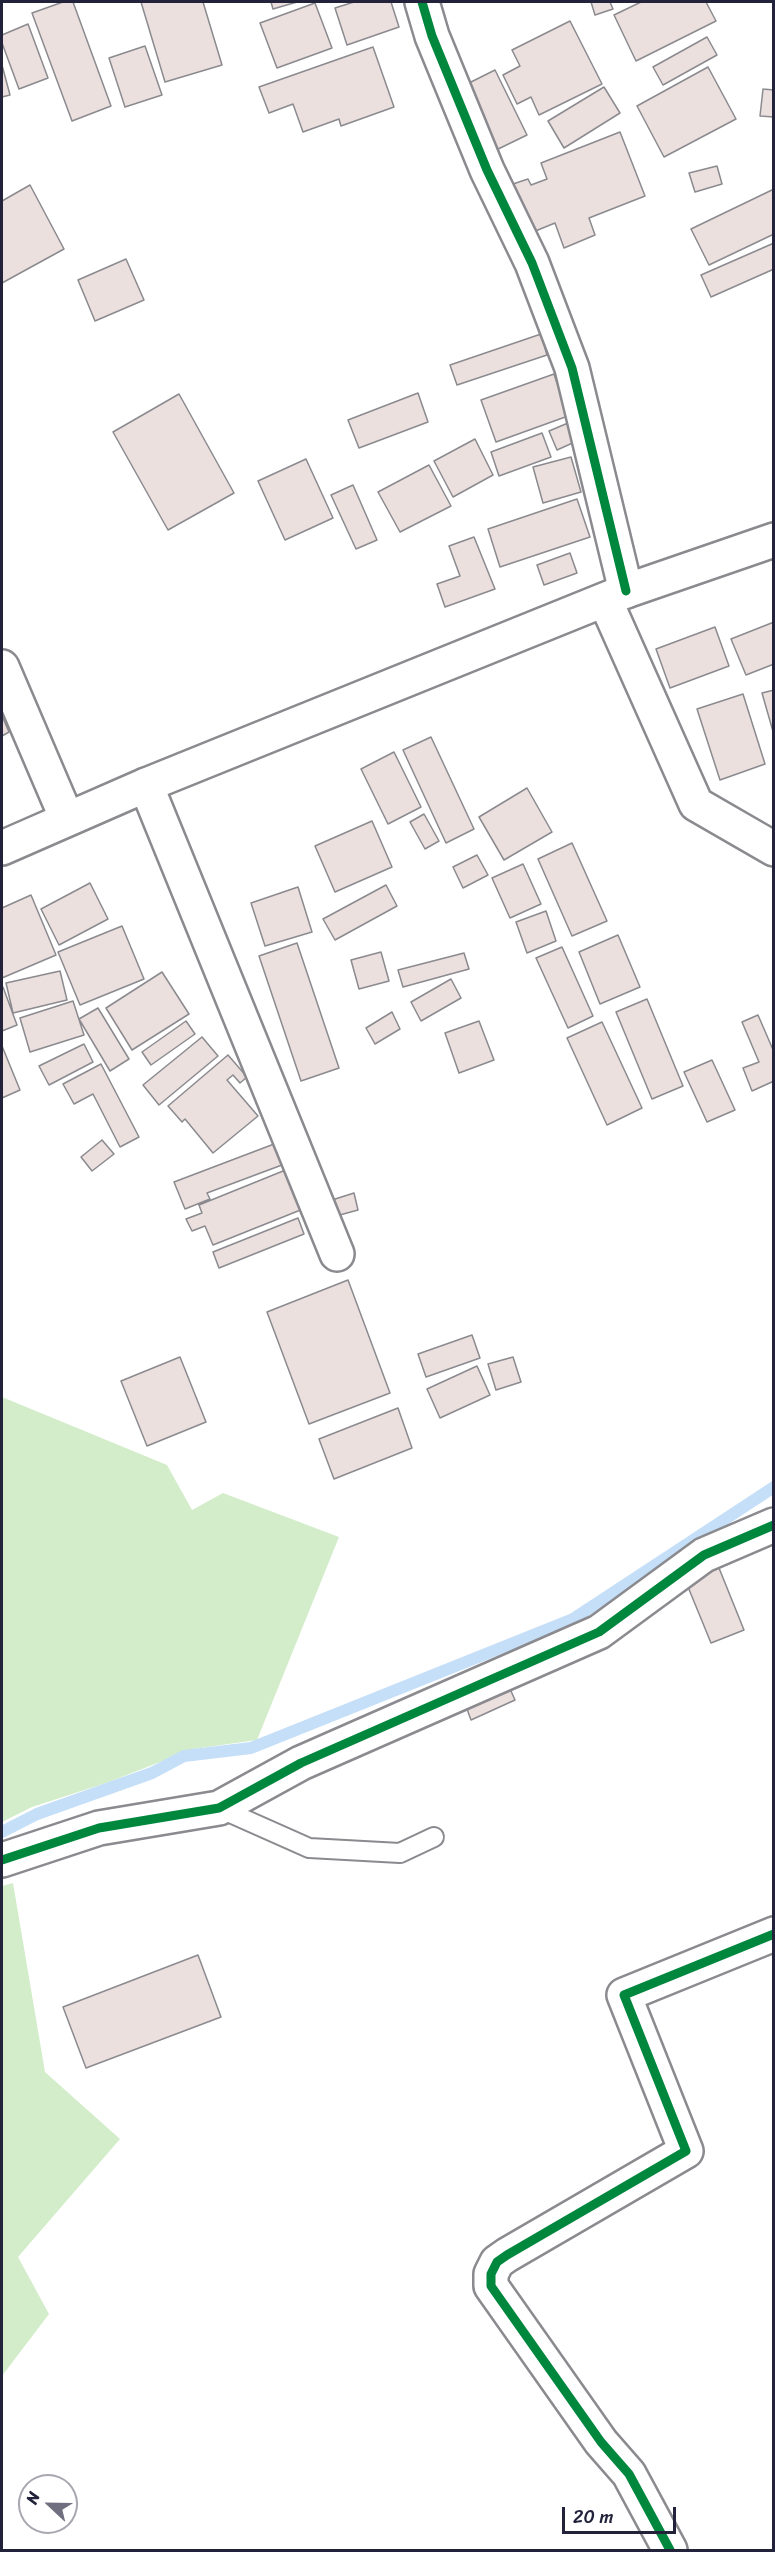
<!DOCTYPE html>
<style>
body{margin:0}
#map{position:relative;width:775px;height:2552px;overflow:hidden;background:#fff;font-family:Sriracha,sans-serif}
canvas{display:block}
.frame{position:absolute;inset:0;border:3px solid #22223b;pointer-events:none}
.north{position:absolute;left:18px;top:2474px;width:60px;height:60px;box-sizing:border-box;background:#fff;border:2px solid #a7a7b1;border-radius:50%;rotate:292deg;font-size:16px;font-weight:700;line-height:24px;text-align:center;color:#22223b}
.north::after{content:'';display:block;margin:auto;width:21px;height:27px;background:#6f6f80;clip-path:polygon(50% 0,100% 100%,50% 72%,0 100%)}
.scale{position:absolute;left:562px;top:2507px;width:114px;height:27px;box-sizing:border-box;border:3px solid #22223b;border-top:0;padding-left:8px;font-size:18px;line-height:21px;white-space:nowrap;color:#22223b;-webkit-text-stroke:4px #fff;paint-order:stroke}
</style>
<div id="map">
<canvas width="775" height="2552"></canvas>
<div class="frame"></div>
<div class="north">N</div>
<div class="scale">20 m</div>
</div>
<script>
const context = document.querySelector('canvas').getContext('2d');
context.lineJoin = 'round';
function paint(path, color) {
  context.fillStyle = color;
  context.fill(path, 'evenodd');
}
function poly(rows) {
  const path = new Path2D();
  for (const r of rows) {
    path.moveTo(r[0], r[1]);
    for (let i = 2; i < r.length; i += 2) path.lineTo(r[i], r[i + 1]);
  }
  return path;
}
function trace(path, color, width, dash) {
  context.strokeStyle = color;
  context.lineWidth = width;
  context.lineCap = dash ? 'butt' : 'round';
  context.setLineDash(dash || []);
  context.stroke(path);
}
const green = poly([
 [2,1397,167,1465,192,1510,223,1493,339,1537,257,1740,193,1749,109,1782,32,1807,2,1822],
 [13,1883,45,2072,120,2139,18,2257,49,2314,2,2376,2,1886]
]);
const stream = poly([
 [2,1832,37,1814,152,1773,184,1756,251,1748,573,1619,774,1487]
]);
const building = poly([
 [63,2,73,2,111,106,72,121,32,13,63,2],
 [141,2,203,2,222,65,165,82,141,2],
 [271,2,297,2,273,9,271,2],
 [354,2,391,2,399,27,347,45,335,8,354,2],
 [591,2,610,2,613,9,595,15,591,2],
 [641,2,706,2,716,21,636,61,614,15,641,2],
 [315,3,332,48,277,68,260,23,315,3],
 [570,21,602,84,539,115,531,97,517,104,503,75,520,66,512,50,570,21],
 [28,24,48,78,19,89,2,43,2,35,28,24],
 [707,37,717,55,663,85,653,67,707,37],
 [145,46,162,95,125,107,109,58,145,46],
 [373,47,394,107,341,126,339,119,303,132,293,104,269,113,259,87,373,47],
 [2,65,10,95,2,97,2,65],
 [708,67,736,119,664,157,637,106,708,67],
 [495,70,527,135,492,152,461,87,495,70],
 [604,87,620,113,564,148,548,121,604,87],
 [763,89,774,90,774,117,760,116,763,89],
 [620,132,645,196,589,218,595,235,564,248,555,223,533,232,513,184,528,179,531,185,547,179,541,163,620,132],
 [717,166,722,184,695,192,689,173,717,166],
 [30,185,64,249,2,283,2,201,30,185],
 [774,189,774,234,709,265,691,229,774,189],
 [774,243,774,269,711,297,701,275,774,243],
 [126,259,144,300,95,321,78,280,126,259],
 [541,334,547,355,457,385,450,365,541,334],
 [554,374,568,416,496,442,481,400,554,374],
 [418,393,428,422,359,448,348,420,418,393],
 [179,394,234,493,168,530,113,432,179,394],
 [580,418,588,436,557,450,549,431,580,418],
 [542,433,551,457,499,476,491,452,542,433],
 [475,439,493,475,453,497,434,461,475,439],
 [571,457,581,492,543,503,533,467,571,457],
 [306,459,333,518,285,540,258,481,306,459],
 [429,465,451,506,400,532,378,492,429,465],
 [353,485,377,540,356,549,331,495,353,485],
 [577,499,590,537,500,567,488,529,577,499],
 [474,537,495,589,445,607,437,584,460,576,449,546,474,537],
 [570,553,577,573,544,585,537,565,570,553],
 [774,622,774,664,746,675,731,639,774,622],
 [715,627,729,666,670,688,656,649,715,627],
 [774,690,774,735,762,693,774,690],
 [743,694,765,764,720,780,697,709,743,694],
 [2,716,9,732,2,736,2,716],
 [431,737,474,829,446,843,403,750,431,737],
 [394,752,421,807,388,824,361,769,394,752],
 [527,788,552,832,504,860,479,817,527,788],
 [424,814,439,841,425,849,410,822,424,814],
 [372,821,392,867,335,892,315,846,372,821],
 [572,843,607,921,572,936,538,859,572,843],
 [477,855,488,875,463,888,453,867,477,855],
 [523,864,541,904,510,918,492,878,523,864],
 [90,883,108,919,59,945,41,909,90,883],
 [386,885,397,906,335,940,323,919,386,885],
 [298,887,312,932,265,946,251,903,298,887],
 [31,895,56,955,2,978,2,908,31,895],
 [546,911,556,941,527,953,516,922,546,911],
 [122,926,144,979,80,1005,58,952,122,926],
 [618,935,640,987,600,1004,579,952,618,935],
 [297,943,339,1068,301,1081,259,956,297,943],
 [562,947,593,1016,568,1028,536,958,562,947],
 [381,952,389,981,359,989,351,960,381,952],
 [464,953,469,969,403,987,398,970,464,953],
 [60,971,67,1000,13,1013,6,983,60,971],
 [162,972,189,1014,132,1050,106,1008,162,972],
 [451,979,461,998,421,1021,411,1002,451,979],
 [3,987,17,1025,2,1031,2,988,3,987],
 [647,999,683,1086,652,1099,616,1012,647,999],
 [73,1001,84,1035,30,1052,20,1018,73,1001],
 [98,1008,129,1059,110,1071,79,1019,98,1008],
 [392,1012,400,1029,375,1044,366,1028,392,1012],
 [758,1015,774,1052,774,1081,752,1091,743,1068,759,1062,742,1022,758,1015],
 [186,1021,195,1034,151,1065,142,1052,186,1021],
 [479,1021,494,1060,459,1073,445,1033,479,1021],
 [602,1022,642,1108,607,1125,567,1038,602,1022],
 [202,1037,218,1056,159,1105,143,1085,202,1037],
 [84,1044,93,1062,49,1085,39,1066,84,1044],
 [2,1046,20,1090,2,1098,2,1046],
 [228,1055,247,1077,240,1083,233,1075,227,1080,258,1116,213,1153,185,1119,182,1122,168,1106,228,1055],
 [712,1060,735,1110,707,1122,684,1072,712,1060],
 [101,1064,139,1137,120,1147,93,1094,74,1104,63,1084,101,1064],
 [102,1140,114,1154,92,1171,81,1157,102,1140],
 [282,1141,290,1162,207,1193,210,1199,185,1209,174,1182,282,1141],
 [288,1169,303,1209,213,1245,205,1226,192,1231,186,1219,202,1213,199,1205,288,1169],
 [354,1193,358,1210,336,1216,332,1200,354,1193],
 [298,1218,304,1234,219,1268,213,1252,298,1218],
 [348,1280,390,1393,309,1424,267,1312,348,1280],
 [472,1335,480,1358,426,1377,418,1354,472,1335],
 [180,1357,206,1422,147,1446,121,1381,180,1357],
 [513,1357,521,1382,496,1390,488,1364,513,1357],
 [477,1366,490,1395,440,1418,427,1389,477,1366],
 [398,1408,412,1448,334,1479,319,1439,398,1408],
 [719,1568,744,1630,711,1643,686,1582,719,1568],
 [507,1682,515,1700,471,1720,464,1701,507,1682],
 [198,1955,221,2017,86,2068,63,2007,198,1955]
]);
const lane = poly([
 [219,1808,309,1848,400,1853,434,1837]
]);
const street = poly([
 [422,2,432,36,487,170,532,263,572,368,626,591],
 [605,600,696,804,774,849],
 [2,667,67,819],
 [146,785,337,1254],
 [2,1860,99,1828,219,1808,301,1763,599,1632,704,1555,774,1525],
 [670,2550,629,2474,601,2442,491,2286,491,2274,497,2262,507,2255,686,2151,624,1995,774,1934]
]);
const secondary = poly([
 [2,848,146,785,626,591,774,540]
]);
const cycleway = poly([
 [422,2,432,36,487,170,532,263,572,368,626,591],
 [2,1860,99,1828,219,1808,301,1763,599,1632,704,1555,774,1525],
 [670,2550,629,2474,601,2442,491,2286,491,2274,497,2262,507,2255,686,2151,624,1995,774,1934]
]);
paint(green, '#d3edca');
trace(stream, '#c5dff8', 12);
paint(building, '#ece0df');
trace(building, '#8a8a8f', 1.5);
trace(lane, '#8a8a8f', 22);
trace(street, '#8a8a8f', 38);
trace(secondary, '#8a8a8f', 38);
trace(lane, '#fff', 18);
trace(street, '#fff', 33);
trace(secondary, '#fff', 33);
trace(cycleway, '#00873e', 9);
</script>
